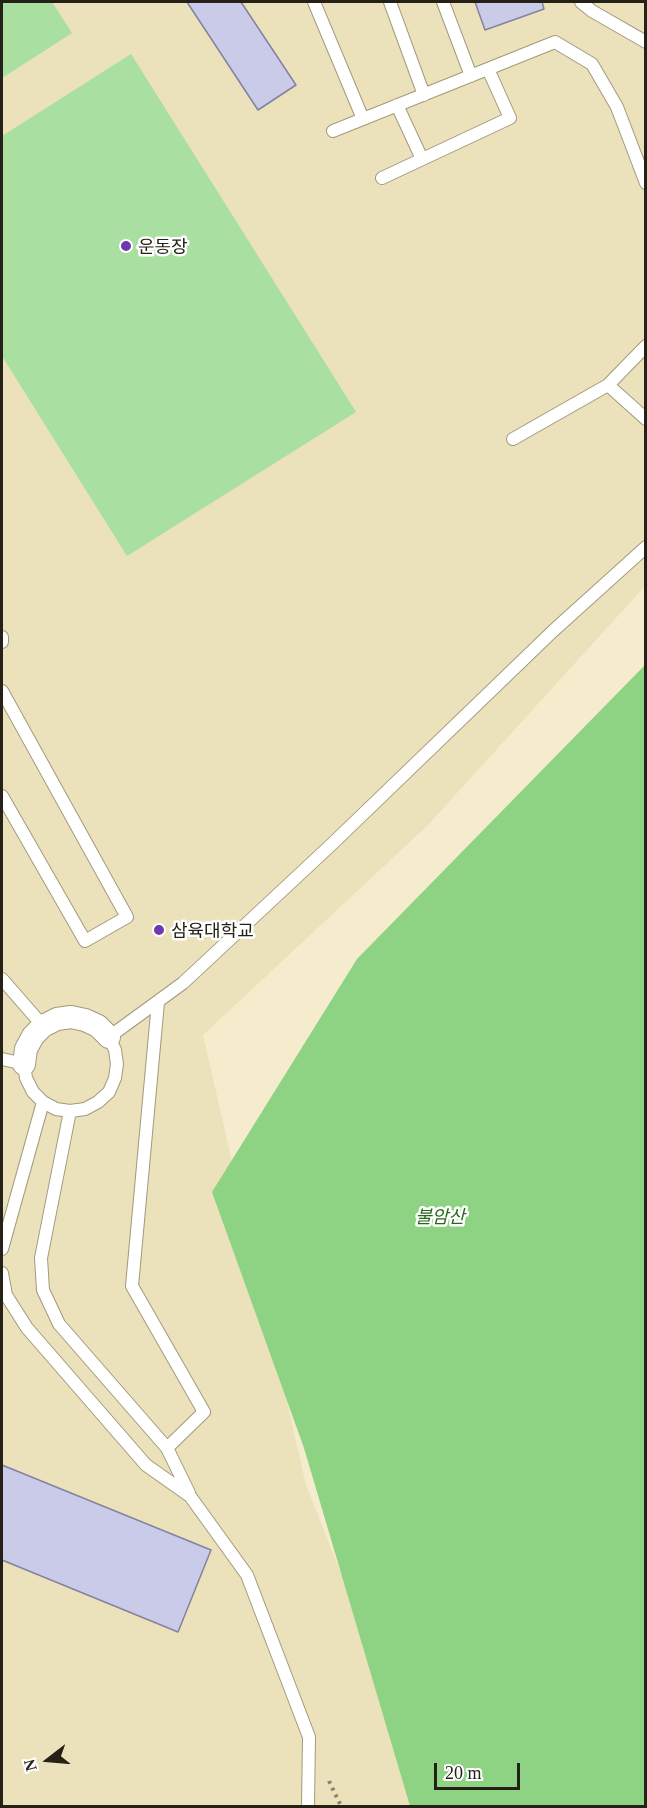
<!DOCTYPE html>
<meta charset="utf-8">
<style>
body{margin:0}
#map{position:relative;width:647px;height:1808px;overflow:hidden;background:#f4eccc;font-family:Georgia,serif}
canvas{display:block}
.frame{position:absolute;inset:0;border:3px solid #252116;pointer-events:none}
.north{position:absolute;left:18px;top:1730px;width:60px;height:60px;-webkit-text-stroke:4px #fff;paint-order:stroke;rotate:254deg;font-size:16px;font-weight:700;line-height:24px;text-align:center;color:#252116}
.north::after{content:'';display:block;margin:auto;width:21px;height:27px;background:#252116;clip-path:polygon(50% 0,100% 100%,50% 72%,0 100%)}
.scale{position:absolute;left:434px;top:1763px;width:86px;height:27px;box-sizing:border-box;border:3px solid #252116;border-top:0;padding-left:8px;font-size:18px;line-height:21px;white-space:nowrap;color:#252116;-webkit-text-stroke:4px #fff;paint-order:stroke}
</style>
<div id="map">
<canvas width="647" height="1808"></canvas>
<div class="frame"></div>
<div class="north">N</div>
<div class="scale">20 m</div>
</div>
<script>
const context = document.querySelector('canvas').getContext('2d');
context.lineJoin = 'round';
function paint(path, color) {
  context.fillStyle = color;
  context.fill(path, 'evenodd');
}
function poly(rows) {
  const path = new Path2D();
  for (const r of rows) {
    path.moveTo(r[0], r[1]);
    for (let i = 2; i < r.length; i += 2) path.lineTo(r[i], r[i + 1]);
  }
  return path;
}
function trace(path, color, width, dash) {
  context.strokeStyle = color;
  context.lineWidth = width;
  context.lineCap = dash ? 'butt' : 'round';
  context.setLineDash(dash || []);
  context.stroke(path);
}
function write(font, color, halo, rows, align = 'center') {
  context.font = font + ' Georgia,"Noto Sans KR",serif';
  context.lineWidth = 5;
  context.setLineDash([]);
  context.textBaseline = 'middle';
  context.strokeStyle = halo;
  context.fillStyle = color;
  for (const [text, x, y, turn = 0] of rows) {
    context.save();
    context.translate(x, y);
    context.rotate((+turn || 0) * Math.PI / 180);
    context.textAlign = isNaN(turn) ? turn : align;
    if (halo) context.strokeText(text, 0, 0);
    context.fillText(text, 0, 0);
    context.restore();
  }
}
const built = poly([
 [2,2,645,2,645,586,428,825,203,1035,306,1485,433,1806,2,1806]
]);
const green = poly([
 [2,2,52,2,72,33,2,78],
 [131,54,356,412,127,556,2,356,2,136]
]);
const forest = poly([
 [645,665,645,1806,410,1806,304,1448,212,1192,357,959]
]);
const building = poly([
 [187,2,241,2,296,85,258,110,187,2],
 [475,2,542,2,544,9,485,30,475,2],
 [2,1465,211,1550,178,1632,2,1560,2,1465]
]);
const path = poly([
 [329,1781,341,1806]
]);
const lane = poly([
 [314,2,363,119],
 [390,2,424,95],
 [443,2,471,76],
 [581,2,592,11,646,42],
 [397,105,422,159],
 [333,131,555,42,592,64,617,107,646,183],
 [382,178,510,118,488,69],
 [646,346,608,385,646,419],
 [513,439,608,385],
 [2,637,2,642],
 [2,691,127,917,85,941,2,796],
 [2,979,43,1026],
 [158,1002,132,1286,204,1412,167,1448],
 [2,1059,24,1064,26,1078,33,1092,43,1102,56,1109,70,1111,85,1109,98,1102,109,1092,115,1078,117,1064,115,1050,109,1037,183,983,332,844,553,631,646,547],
 [70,1111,41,1258,43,1290,59,1324,167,1448,189,1493],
 [2,1249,43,1102],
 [2,1273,6,1295,27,1328,146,1465,190,1496,247,1575,309,1737,308,1806]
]);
const street = poly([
 [24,1064,26,1049,33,1036,43,1026,57,1019,71,1017,85,1020,98,1026,109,1037]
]);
const markers = [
 [126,246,6,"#6e38af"],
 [159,930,6,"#6e38af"]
];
const poiNames = [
 ["운동장",138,246],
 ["삼육대학교",171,930]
];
const parkNames = [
 ["불암산",440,1216]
];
paint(built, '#ebe1bb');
paint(green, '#a9dfa0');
paint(forest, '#8ed283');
paint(building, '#cacae9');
trace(building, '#83839f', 1.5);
trace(lane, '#a29a7d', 14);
trace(street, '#a29a7d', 24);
trace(path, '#8a846f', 4, [3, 4.5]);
trace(lane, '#fff', 12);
trace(street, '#fff', 22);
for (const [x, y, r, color] of markers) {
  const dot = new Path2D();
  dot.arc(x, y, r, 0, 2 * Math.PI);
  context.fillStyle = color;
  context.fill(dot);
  trace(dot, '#fff', 2);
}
write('18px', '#252116', '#fff', poiNames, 'left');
write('italic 18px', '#27681c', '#fff', parkNames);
</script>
